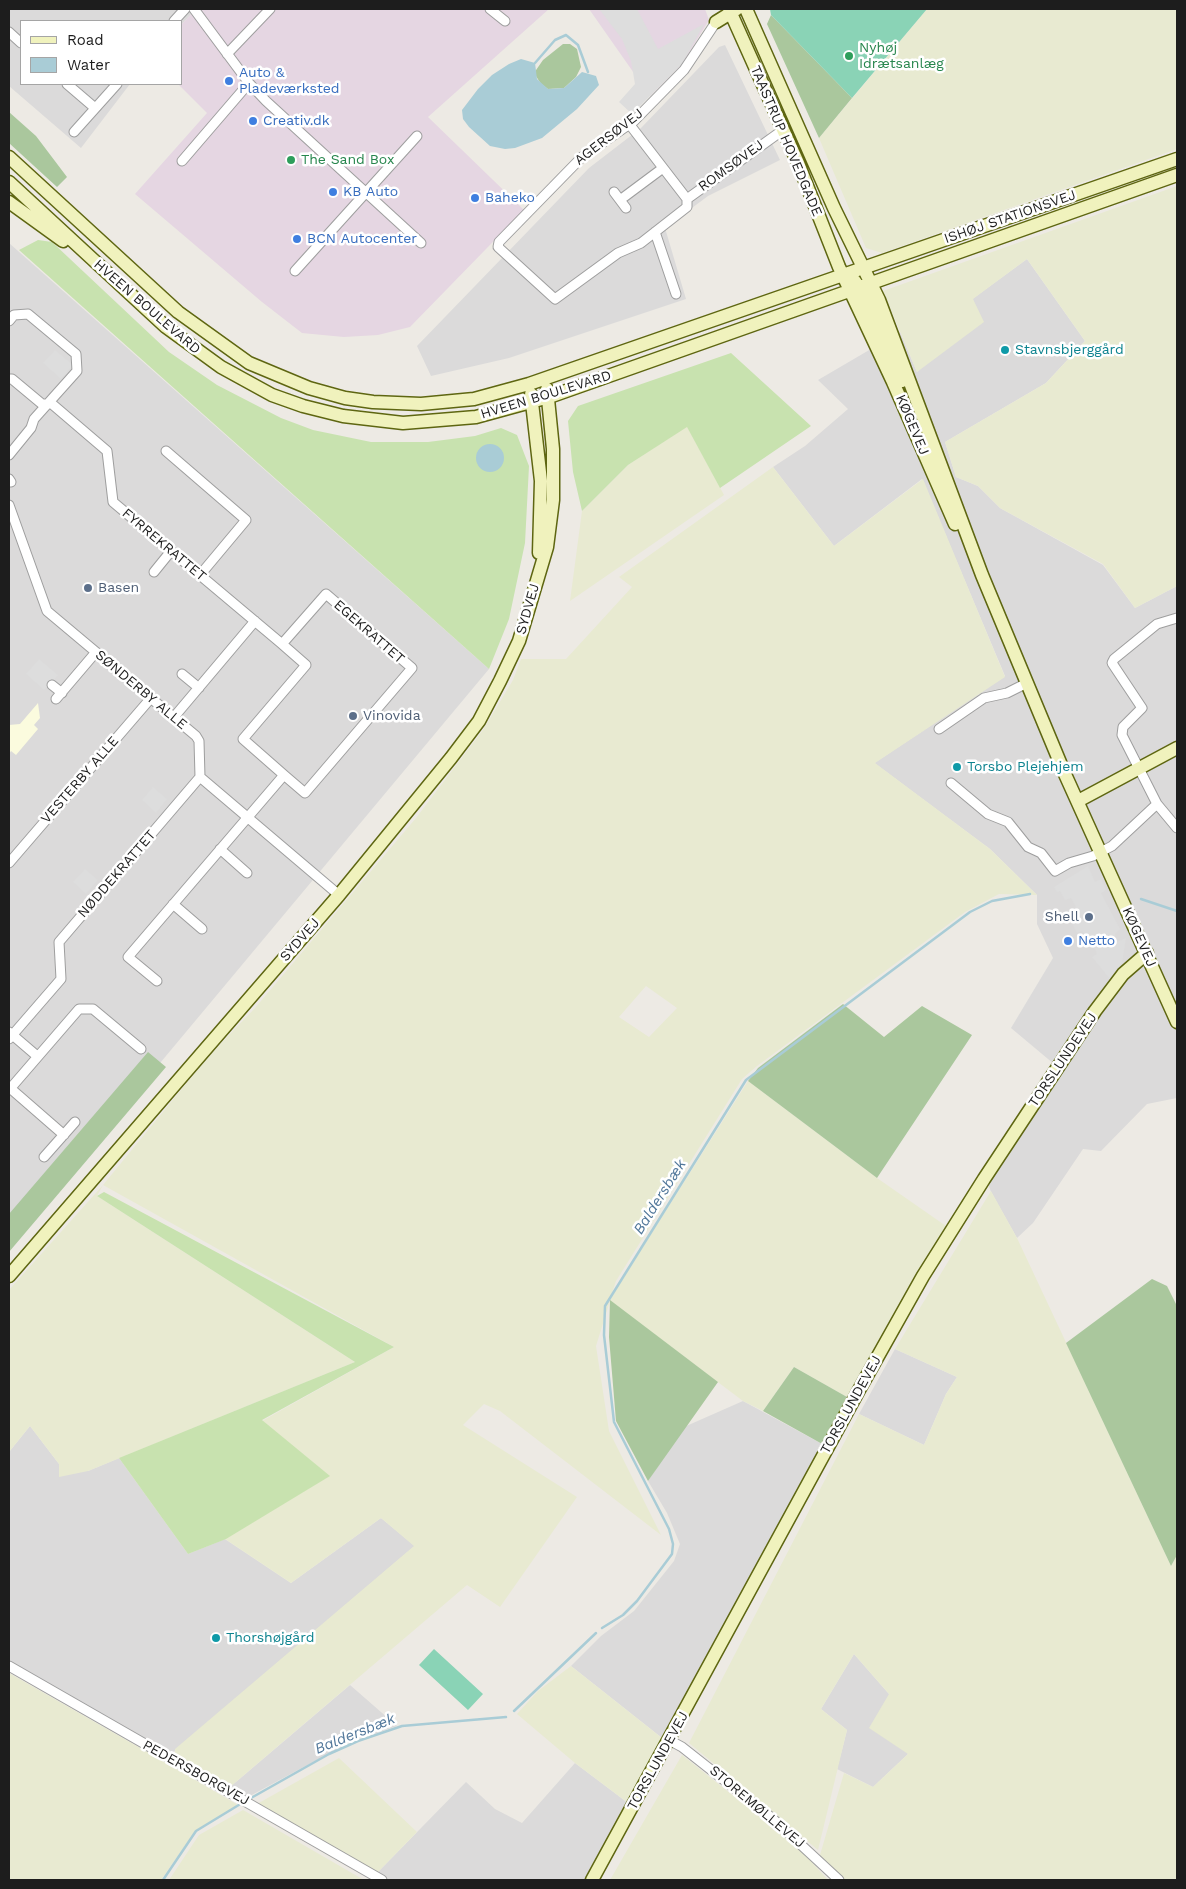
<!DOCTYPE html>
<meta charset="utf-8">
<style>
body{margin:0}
#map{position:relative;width:1186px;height:1889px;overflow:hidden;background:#edeae4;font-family:"Work Sans",sans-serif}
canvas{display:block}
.frame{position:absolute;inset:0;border:10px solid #1d1d1d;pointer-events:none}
.legend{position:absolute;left:20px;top:20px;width:162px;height:65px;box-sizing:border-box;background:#fff;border:1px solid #a5a5a5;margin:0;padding:6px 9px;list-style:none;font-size:15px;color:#1d1d1d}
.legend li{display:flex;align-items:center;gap:10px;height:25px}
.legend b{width:25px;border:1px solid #a5a5a5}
</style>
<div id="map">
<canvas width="1186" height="1889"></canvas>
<div class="frame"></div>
<ul class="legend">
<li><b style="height:6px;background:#f0f2bd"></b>Road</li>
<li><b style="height:14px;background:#a9ccd6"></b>Water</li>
</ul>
</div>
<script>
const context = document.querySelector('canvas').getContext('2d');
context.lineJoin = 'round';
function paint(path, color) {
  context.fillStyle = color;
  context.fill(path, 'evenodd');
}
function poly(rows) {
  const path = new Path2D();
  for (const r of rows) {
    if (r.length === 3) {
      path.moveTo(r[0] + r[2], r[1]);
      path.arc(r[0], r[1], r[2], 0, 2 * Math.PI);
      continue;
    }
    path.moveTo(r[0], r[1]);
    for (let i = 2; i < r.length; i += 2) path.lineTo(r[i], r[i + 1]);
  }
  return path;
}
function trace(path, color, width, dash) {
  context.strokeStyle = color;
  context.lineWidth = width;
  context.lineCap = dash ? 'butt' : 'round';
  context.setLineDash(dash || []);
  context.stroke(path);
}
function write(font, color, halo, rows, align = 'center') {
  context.font = font + ' "Work Sans",sans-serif';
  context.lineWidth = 5;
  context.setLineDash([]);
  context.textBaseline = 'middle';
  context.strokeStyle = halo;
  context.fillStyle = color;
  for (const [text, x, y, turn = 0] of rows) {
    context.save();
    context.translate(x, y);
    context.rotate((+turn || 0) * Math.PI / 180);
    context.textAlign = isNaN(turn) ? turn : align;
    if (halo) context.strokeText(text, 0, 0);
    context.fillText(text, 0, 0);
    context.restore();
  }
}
const residential = poly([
 [9,9,196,9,181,25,181,21,21,21,21,84,130,84,81,148,9,86],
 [725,45,780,160,708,196,665,228,686,299,509,358,431,376,417,346,589,168,641,128,719,47],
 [9,243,489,669,9,1244],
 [1027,259,1085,341,1046,383,945,442,956,477,978,486,1000,508,1103,565,1135,608,1177,586,1177,1098,1147,1104,1101,1151,1083,1149,1033,1223,1017,1238,991,1192,983,1169,1054,1064,1011,1028,1053,958,1037,924,1037,895,990,849,874,763,1005,676,922,479,834,546,773,467,805,446,848,409,818,380,900,332,917,372,972,299],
 [895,1349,957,1377,946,1394,924,1445,859,1414],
 [743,1401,824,1445,662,1738,571,1666,601,1636,634,1611,674,1561,680,1544,667,1513,648,1481,684,1427],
 [30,1426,59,1464,88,1471,119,1458,188,1554,225,1539,291,1583,381,1518,415,1546,163,1761,9,1672,9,1452],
 [854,1654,889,1694,908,1754,873,1787,837,1769,847,1730,821,1709],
 [350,1685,397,1726,350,1742,248,1797,230,1787],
 [575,1763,628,1803,585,1880,390,1880,377,1873,466,1782,495,1809,522,1823]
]);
const industrial = poly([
 [196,9,549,9,428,117,524,210,410,327,378,335,344,337,302,333,262,302,135,194,207,113,178,84,181,84,181,25],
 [589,9,705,9,709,20,682,64,650,96]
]);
const education = poly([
 [38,703,40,718,34,725,38,729,16,755,11,751,9,754,9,725,20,724]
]);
const farmland = poly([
 [927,9,1177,9,1177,149,882,253,866,248,819,138],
 [1177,186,1177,586,1135,608,1103,564,1000,508,978,486,956,477,945,442,1046,383,1085,341,1027,259,973,299,984,322,917,372,883,291],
 [687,426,724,495,570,601,582,511,628,465],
 [773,467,834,546,923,479,1005,677,875,763,990,849,1037,895,999,894,965,912,757,1066,742,1079,616,1281,610,1299,748,1081,877,1178,946,1226,847,1397,794,1367,763,1411,743,1401,610,1301,596,1346,609,1431,661,1535,500,1411,484,1404,463,1425,577,1497,500,1607,467,1585,230,1787,175,1755,175,1749,414,1546,381,1518,291,1583,225,1539,329,1476,262,1421,394,1347,103,1185,97,1196,355,1362,88,1471,59,1477,59,1464,30,1426,9,1452,9,1290,103,1185,208,1057,255,1008,416,818,483,730,513,680,521,659,566,659,632,587,619,577],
 [646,986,677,1008,649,1037,619,1017],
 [991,1191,1017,1238,1171,1566,1177,1555,1177,1880,843,1880,820,1855,844,1773,873,1787,908,1754,869,1728,889,1694,854,1654,821,1709,847,1730,818,1850,689,1743,859,1414,924,1445,946,1394,957,1377,895,1349],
 [571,1666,662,1738,628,1803,575,1763,517,1714,538,1691],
 [9,1673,163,1761,238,1805,195,1831,161,1880,9,1880],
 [682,1755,798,1847,828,1880,610,1880],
 [339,1758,417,1832,377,1873,257,1804],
 [243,1810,364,1880,169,1880,199,1835]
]);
const grass = poly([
 [38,240,52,242,169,352,217,385,281,418,313,430,371,442,428,442,475,436,501,428,517,435,529,466,525,543,509,619,489,669,19,250],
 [731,353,811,426,720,488,687,427,628,465,582,511,573,472,568,421,578,406],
 [104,1192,394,1347,262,1420,330,1476,226,1539,188,1554,119,1458,355,1362,97,1196]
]);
const forest = poly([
 [771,15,852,98,819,138,767,24],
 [563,44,570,44,577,49,581,67,576,77,564,88,548,89,541,84,534,73,543,60],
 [9,112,36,136,67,177,57,187,9,143],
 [843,1004,884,1037,922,1006,972,1035,877,1178,748,1081,758,1068],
 [148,1052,166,1067,9,1252,9,1214],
 [1152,1279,1167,1286,1177,1306,1177,1555,1171,1566,1066,1343],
 [610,1300,718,1382,648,1481,616,1421,609,1337],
 [794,1367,847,1397,824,1445,763,1411]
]);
const pitch = poly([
 [770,9,927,9,852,98,771,15],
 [434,1649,483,1694,468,1710,419,1665]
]);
const parking = poly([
 [599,9,637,9,658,49,704,24,682,64,632,114,619,102,635,84,631,61,622,39],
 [55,350,73,365,61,379,43,363],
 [39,659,58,675,44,690,26,674],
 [153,787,167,799,156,813,142,800],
 [1088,866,1095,882,1101,879,1106,890,1101,893,1120,929,1115,934,1115,943,1126,938,1122,963,1110,979,1092,957,1097,954,1096,951,1082,931,1077,933,1066,912,1076,907,1071,898,1065,900,1060,891,1057,892,1054,887],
 [85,869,98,880,86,894,73,882]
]);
const water = poly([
 [521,59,535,63,537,79,548,89,564,88,582,72,596,76,599,85,577,109,542,138,515,148,505,149,490,146,469,127,463,119,462,110,478,89,492,75,509,64],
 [490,458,14]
]);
const stream = poly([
 [535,63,555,40,566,35,578,45,588,72],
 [1141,899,1177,911],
 [602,1628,623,1615,637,1601,672,1554,673,1544,669,1529,614,1422,604,1335,605,1306,746,1080,970,912,992,901,1030,894],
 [514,1711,596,1633],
 [251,1798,329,1754,358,1741,402,1726,506,1717],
 [163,1880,196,1831,242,1803]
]);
const street = poly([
 [194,9,249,83,266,101,421,243],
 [490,9,505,21],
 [174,21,185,9],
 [9,32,21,43],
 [227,54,270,9],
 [67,84,95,108],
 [630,125,687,199,783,130],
 [74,132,117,84],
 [182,161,249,83],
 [614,192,626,208],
 [687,199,687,207,641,243,618,253,555,299,498,247,499,242,582,157,634,121,684,70,716,22],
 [620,200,663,168],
 [655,232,676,294],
 [295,271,417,136],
 [9,321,14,315,28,314,76,354,77,371,34,419,31,428,9,455],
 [9,379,12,379,42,404,52,404,107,451,113,502,282,644],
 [166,451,246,520,200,575],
 [9,479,11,482],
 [9,505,47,611,196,736,199,741,200,777,339,895],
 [154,572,171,551],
 [1177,618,1157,624,1114,659,1112,663,1142,708,1123,727,1122,735,1157,804,1177,828],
 [182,674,199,688],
 [52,685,62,693],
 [56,699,96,652],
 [174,717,255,621],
 [939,729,984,698,1007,693,1027,683],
 [951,783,988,814,1008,822,1028,847,1041,853,1055,871,1069,863,1093,856,1112,846,1157,804],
 [220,849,247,873],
 [9,863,151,698],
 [173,904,202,929],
 [157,981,128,957,284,775,305,793,412,668,326,594,282,644,306,665,243,739,284,775],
 [9,1032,37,1056],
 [9,1039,61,979,59,942,200,777],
 [10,1088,64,1135],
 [9,1090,79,1009,93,1009,141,1049],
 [44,1157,75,1122],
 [9,1666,382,1880],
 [669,1740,682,1747,772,1818,839,1880]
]);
const secondary = poly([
 [729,9,798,163,839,267,893,382,955,524],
 [746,9,834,208,879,300,982,575,1064,772,1177,1022],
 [716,22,737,9],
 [9,157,178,312,249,363,309,388,345,398,373,402,421,404,474,399,529,384,1177,159],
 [9,182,166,327,221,367,272,395,303,406,343,416,403,423,476,417,549,397,1177,175],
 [9,202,63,241],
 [854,280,865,296,902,381],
 [531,394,541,481,539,553],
 [1078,801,1177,748],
 [9,1276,339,895,451,758,479,721,500,681,519,641,547,547,553,500,553,449,547,389],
 [592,1880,859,1390,923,1276,984,1179,1095,1011,1123,974,1147,953]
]);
const markers = [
 [849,56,5,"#2e9e5b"],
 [229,81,5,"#3f7fe0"],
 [253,121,5,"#3f7fe0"],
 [291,160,5,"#2e9e5b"],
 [333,192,5,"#3f7fe0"],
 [475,198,5,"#3f7fe0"],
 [297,239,5,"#3f7fe0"],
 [1005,350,5,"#0f9aa8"],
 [88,588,5,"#5c6f8a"],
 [353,716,5,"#5c6f8a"],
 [957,767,5,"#0f9aa8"],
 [1089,917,5,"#5c6f8a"],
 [1068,941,5,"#3f7fe0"],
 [216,1638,5,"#0f9aa8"]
];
const leisureNames = [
 ["Nyhøj",859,48],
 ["Idrætsanlæg",859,64],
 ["The Sand Box",301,160]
];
const shopNames = [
 ["Auto &",239,73],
 ["Pladeværksted",239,89],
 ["Creativ.dk",263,121],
 ["KB Auto",343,192],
 ["Baheko",485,198],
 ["BCN Autocenter",307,239],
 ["Netto",1078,941]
];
const streetNames = [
 ["AGERSØVEJ",609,137,-38],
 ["TAASTRUP HOVEDGADE",786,141,67],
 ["ROMSØVEJ",731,166,-36],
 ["ISHØJ STATIONSVEJ",1010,217,-19],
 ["HVEEN BOULEVARD",147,307,41],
 ["HVEEN BOULEVARD",546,395,-17],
 ["KØGEVEJ",912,425,67],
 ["FYRREKRATTET",164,545,40],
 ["SYDVEJ",528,609,-74],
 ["EGEKRATTET",369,632,41],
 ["SØNDERBY ALLE",141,690,40],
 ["VESTERBY ALLE",80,780,-49],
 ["NØDDEKRATTET",117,874,-49],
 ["KØGEVEJ",1139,937,66],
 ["SYDVEJ",300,940,-49],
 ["TORSLUNDEVEJ",1063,1060,-56],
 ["TORSLUNDEVEJ",851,1405,-61],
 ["TORSLUNDEVEJ",658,1761,-61],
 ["PEDERSBORGVEJ",196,1773,29],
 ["STOREMØLLEVEJ",757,1807,40]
];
const cultureNames = [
 ["Stavnsbjerggård",1015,350],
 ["Torsbo Plejehjem",967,767],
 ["Thorshøjgård",226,1638]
];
const serviceNames = [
 ["Basen",98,588],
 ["Vinovida",363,716],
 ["Shell",1079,917,"right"]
];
const waterNames = [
 ["Baldersbæk",660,1197,-58],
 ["Baldersbæk",355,1734,-22]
];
paint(residential, '#dbdada');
paint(industrial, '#e5d6e2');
paint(education, '#fbfbde');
paint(farmland, '#e8ead1');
paint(grass, '#c8e2af');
paint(forest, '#aac79d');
paint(pitch, '#8ad3b6');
paint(parking, '#ddd');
paint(water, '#a9ccd6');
trace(stream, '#a9ccd6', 2.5);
trace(street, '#9e9e9e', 11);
trace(secondary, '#5e6611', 15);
trace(street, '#fff', 9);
trace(secondary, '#f0f2bd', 12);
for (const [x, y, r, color] of markers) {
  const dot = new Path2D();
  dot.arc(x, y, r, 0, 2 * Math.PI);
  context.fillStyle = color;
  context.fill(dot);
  trace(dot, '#fff', 2);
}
write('14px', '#27864d', '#fff', leisureNames, 'left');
write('14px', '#366cbe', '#fff', shopNames, 'left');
write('14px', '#1d1d1d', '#fff', streetNames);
write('14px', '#0d838f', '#fff', cultureNames, 'left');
write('14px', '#4e5e75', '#fff', serviceNames, 'left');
write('italic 15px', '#51779a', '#fff', waterNames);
</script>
